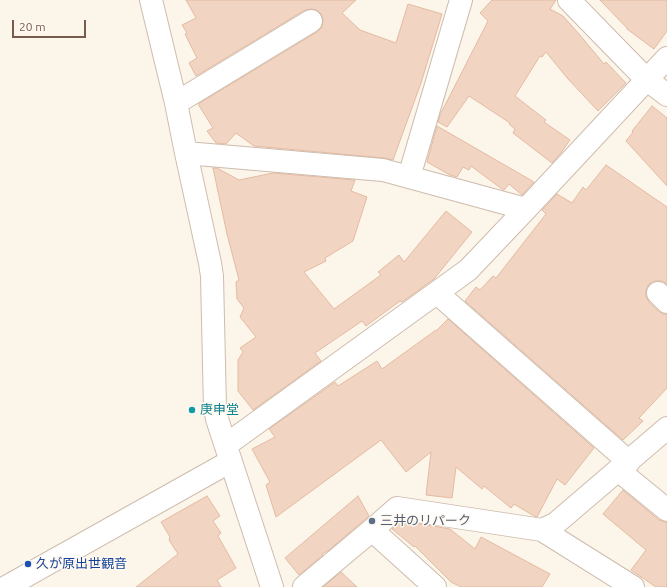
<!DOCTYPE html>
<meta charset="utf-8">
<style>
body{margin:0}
#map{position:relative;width:667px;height:587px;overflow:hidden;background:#fcf5e9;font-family:Ubuntu,sans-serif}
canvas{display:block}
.scale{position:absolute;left:12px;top:20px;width:74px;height:18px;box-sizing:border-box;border:2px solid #775b4c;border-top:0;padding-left:5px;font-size:12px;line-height:14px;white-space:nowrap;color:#775b4c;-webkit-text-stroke:3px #fff9f0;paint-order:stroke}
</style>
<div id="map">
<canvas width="667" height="587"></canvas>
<div class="scale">20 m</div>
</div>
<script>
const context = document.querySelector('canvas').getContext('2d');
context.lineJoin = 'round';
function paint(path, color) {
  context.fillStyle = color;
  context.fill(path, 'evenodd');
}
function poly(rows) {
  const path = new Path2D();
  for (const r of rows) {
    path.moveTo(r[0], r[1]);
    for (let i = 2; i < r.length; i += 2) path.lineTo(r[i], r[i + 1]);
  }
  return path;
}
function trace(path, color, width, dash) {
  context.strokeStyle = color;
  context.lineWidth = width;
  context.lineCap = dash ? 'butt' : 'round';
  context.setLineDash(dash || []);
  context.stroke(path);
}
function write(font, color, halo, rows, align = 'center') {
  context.font = font + ' Ubuntu,"Noto Sans JP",sans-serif';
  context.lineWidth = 3;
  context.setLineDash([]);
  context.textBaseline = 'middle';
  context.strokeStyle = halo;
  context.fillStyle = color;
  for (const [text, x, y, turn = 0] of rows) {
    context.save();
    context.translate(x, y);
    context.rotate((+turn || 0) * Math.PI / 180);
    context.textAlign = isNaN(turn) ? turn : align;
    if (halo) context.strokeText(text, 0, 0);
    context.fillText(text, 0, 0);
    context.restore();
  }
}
const building = poly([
 [186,0,356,0,342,13,360,30,396,43,408,4,442,14,421,83,393,160,384,158,254,146,236,133,226,144,216,143,207,131,213,128,198,104,317,32,322,27,323,20,321,14,317,10,311,9,305,10,196,76,189,63,197,58,185,34,187,33,182,25,196,18,186,0],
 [492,0,556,0,550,9,563,16,579,34,604,64,606,62,626,83,598,111,568,79,546,52,542,57,540,56,515,96,546,120,544,122,570,140,560,154,552,163,513,133,515,129,509,124,510,123,469,96,447,127,438,122,440,115,488,21,480,13,492,0],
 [600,0,667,0,667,31,654,49,627,29,627,28,600,0],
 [652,106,667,118,667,186,626,141,633,132,632,131,652,106],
 [437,126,496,160,534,182,522,195,509,184,504,190,502,189,471,166,469,170,463,167,457,177,450,175,427,162,437,126],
 [606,165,667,207,667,284,662,281,655,281,649,284,646,290,646,297,649,302,658,311,663,314,667,314,667,388,639,418,643,421,623,440,465,301,476,287,480,290,493,276,496,278,546,214,542,210,557,194,572,203,583,187,586,190,606,165],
 [213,168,217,168,239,180,273,173,355,180,351,191,367,197,353,241,325,258,326,261,304,272,334,309,381,275,378,272,399,255,404,262,446,211,472,232,434,279,402,302,400,301,366,326,362,321,315,353,321,361,253,410,238,391,238,360,243,352,240,348,256,337,240,317,244,308,237,299,236,282,239,280,227,234,213,168],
 [448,319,594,448,565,485,557,479,537,517,534,516,514,504,511,508,484,486,482,489,456,467,452,498,426,495,431,452,406,472,381,440,276,517,266,485,270,482,252,449,275,437,269,429,335,382,338,386,377,361,382,369,436,330,436,331,448,319],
 [623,490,659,520,665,522,667,522,667,587,656,587,631,570,646,550,603,514,623,490],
 [207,496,220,516,213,521,221,533,218,536,236,568,217,580,221,587,136,587,178,554,169,540,170,537,161,522,207,496],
 [358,496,369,516,329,550,322,554,323,555,299,575,285,558,358,496],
 [399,523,422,524,450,529,475,549,481,537,550,574,542,587,461,587,451,582,415,546,414,547,392,529,399,523],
 [341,572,357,587,323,587,341,572]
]);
const minor = poly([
 [151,0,176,103,186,153,210,263,212,276,215,408,217,419,272,587],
 [569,0,646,79,667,95],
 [176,103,311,21],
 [186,153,383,170,526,209],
 [409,177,461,0],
 [437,293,629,462],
 [658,293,667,302],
 [226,445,468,270,526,209,667,58],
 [618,470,667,510],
 [372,530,435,587],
 [542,530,633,587],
 [6,587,231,461],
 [304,587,372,530,397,508,542,530,555,524,667,428]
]);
const markers = [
 [192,410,4,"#0f9aa8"],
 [372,521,4,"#5c6f8a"],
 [28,564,4,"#1a4fb4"]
];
const cultureNames = [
 ["庚申堂",200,410]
];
const serviceNames = [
 ["三井のリパーク",380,521]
];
const transitNames = [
 ["久が原出世観音",36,564]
];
paint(building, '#f1d4c1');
trace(building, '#e4baa1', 1);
trace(minor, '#cebcae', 24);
trace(minor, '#fff', 22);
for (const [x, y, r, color] of markers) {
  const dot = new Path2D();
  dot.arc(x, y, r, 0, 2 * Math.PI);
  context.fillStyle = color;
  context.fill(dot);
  trace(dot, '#fff9f0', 1.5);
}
write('13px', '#0d838f', '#fff9f0', cultureNames, 'left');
write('13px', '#4e5e75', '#fff9f0', serviceNames, 'left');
write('13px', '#164399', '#fff9f0', transitNames, 'left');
</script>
